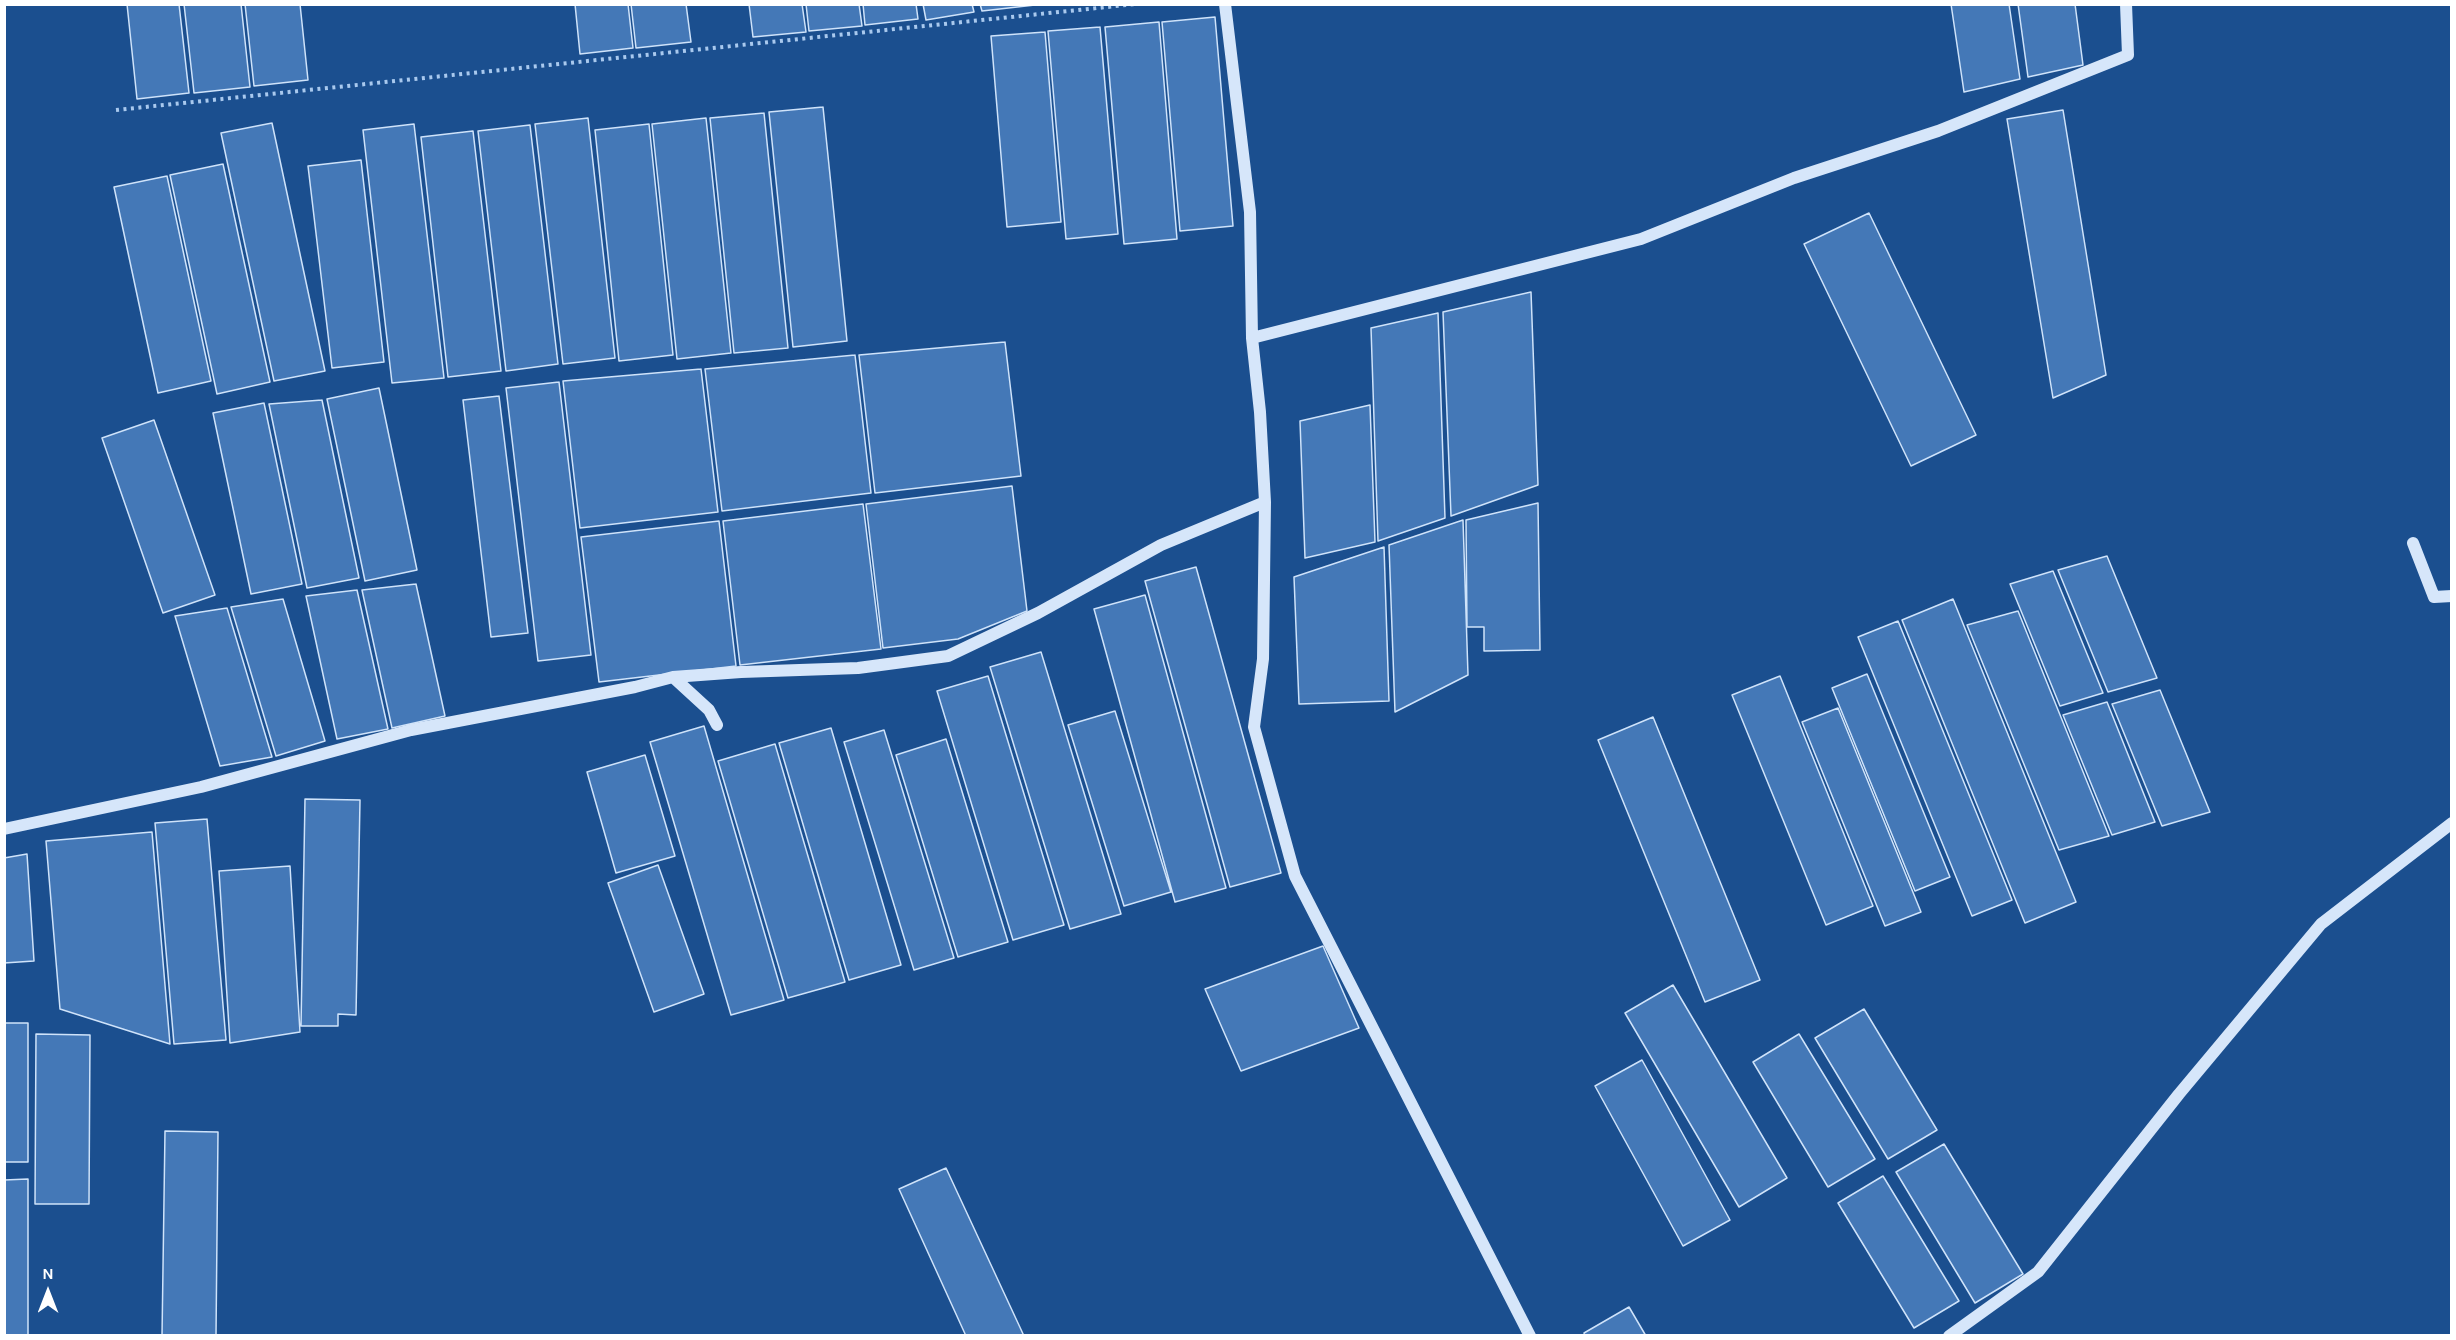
<!DOCTYPE html>
<style>
body{margin:0}
#map{position:relative;width:2456px;height:1340px;overflow:hidden;background:#1b4f8f;font-family:Karla,sans-serif}
canvas{display:block}
.frame{position:absolute;inset:0;border:6px solid #fff;pointer-events:none}
.north{position:absolute;left:18px;top:1262px;width:60px;height:60px;-webkit-text-stroke:4px #1b4f8f;paint-order:stroke;rotate:0deg;font-size:16px;font-weight:700;line-height:24px;text-align:center;color:#fff}
.north::after{content:'';display:block;margin:auto;width:21px;height:27px;background:#fff;clip-path:polygon(50% 0,100% 100%,50% 72%,0 100%)}
</style>
<div id="map">
<canvas width="2456" height="1340"></canvas>
<div class="frame"></div>
<div class="north">N</div>
</div>
<script>
const context = document.querySelector('canvas').getContext('2d');
context.lineJoin = 'round';
function paint(path, color) {
  context.fillStyle = color;
  context.fill(path, 'evenodd');
}
function poly(rows) {
  const path = new Path2D();
  for (const r of rows) {
    path.moveTo(r[0], r[1]);
    for (let i = 2; i < r.length; i += 2) path.lineTo(r[i], r[i + 1]);
  }
  return path;
}
function trace(path, color, width, dash) {
  context.strokeStyle = color;
  context.lineWidth = width;
  context.lineCap = dash ? 'butt' : 'round';
  context.setLineDash(dash || []);
  context.stroke(path);
}
const building = poly([
 [127,4,179,4,189,93,137,99,127,4],
 [184,4,241,4,250,87,194,93,184,4],
 [245,4,300,4,308,80,254,86,245,4],
 [575,4,628,4,633,48,580,54,575,4],
 [631,4,686,4,691,42,636,48,631,4],
 [749,4,802,4,806,32,753,37,749,4],
 [806,4,859,4,862,26,809,31,806,4],
 [863,4,916,4,918,19,865,25,863,4],
 [923,4,972,4,974,12,926,20,923,4],
 [980,4,1035,4,1035,5,982,11,980,4],
 [1951,4,2009,4,2020,79,1964,92,1951,4],
 [2018,4,2075,4,2083,65,2028,77,2018,4],
 [1215,17,1233,226,1180,231,1162,22,1215,17],
 [1159,22,1177,239,1124,244,1105,27,1159,22],
 [1100,27,1118,234,1066,239,1048,31,1100,27],
 [1045,32,1061,222,1007,227,991,36,1045,32],
 [823,107,847,341,793,347,769,112,823,107],
 [2063,110,2106,375,2053,398,2007,119,2063,110],
 [764,113,788,348,734,353,710,118,764,113],
 [588,118,615,358,563,364,535,124,588,118],
 [706,118,731,353,677,359,652,124,706,118],
 [272,123,325,371,274,381,221,133,272,123],
 [414,124,444,378,392,383,363,130,414,124],
 [649,124,673,355,619,361,595,130,649,124],
 [530,125,558,364,506,371,478,131,530,125],
 [473,131,501,371,448,377,421,137,473,131],
 [361,160,384,362,332,368,308,166,361,160],
 [223,164,270,382,217,394,170,175,223,164],
 [167,176,211,381,158,393,114,187,167,176],
 [1869,213,1976,435,1911,466,1804,244,1869,213],
 [1531,292,1538,485,1451,516,1443,312,1531,292],
 [1438,313,1445,518,1378,541,1371,328,1438,313],
 [1005,342,1021,476,875,493,859,355,1005,342],
 [855,355,871,493,722,511,705,369,855,355],
 [701,369,718,512,580,528,563,381,701,369],
 [559,382,591,655,538,661,506,388,559,382],
 [379,388,417,570,365,581,327,399,379,388],
 [499,396,528,633,491,637,463,400,499,396],
 [322,400,359,578,307,588,269,404,322,400],
 [264,403,302,584,251,594,213,413,264,403],
 [1370,405,1375,542,1305,558,1300,421,1370,405],
 [154,420,215,595,163,613,102,438,154,420],
 [1012,486,1027,611,958,639,883,648,866,504,1012,486],
 [1538,503,1540,650,1484,651,1484,627,1467,627,1466,520,1538,503],
 [863,504,881,649,740,665,723,521,863,504],
 [1463,520,1468,675,1395,712,1389,545,1463,520],
 [719,521,736,666,599,682,581,537,719,521],
 [1384,547,1389,701,1299,704,1294,577,1384,547],
 [2107,556,2157,678,2108,692,2058,570,2107,556],
 [1196,567,1281,873,1230,887,1145,581,1196,567],
 [2053,571,2103,693,2060,706,2010,584,2053,571],
 [416,584,445,716,392,728,362,590,416,584],
 [357,590,388,729,337,739,306,596,357,590],
 [1145,595,1226,888,1175,902,1094,609,1145,595],
 [283,599,325,741,276,756,231,607,283,599],
 [1953,599,2076,902,2025,923,1902,620,1953,599],
 [227,608,272,757,220,766,175,616,227,608],
 [2018,611,2109,836,2059,850,1967,625,2018,611],
 [1898,621,2012,900,1972,916,1858,637,1898,621],
 [1041,652,1121,914,1070,929,990,667,1041,652],
 [1867,674,1950,877,1915,891,1832,688,1867,674],
 [988,676,1064,925,1013,940,937,691,988,676],
 [1780,676,1873,906,1826,925,1732,695,1780,676],
 [2160,690,2210,812,2162,826,2112,704,2160,690],
 [2107,702,2155,822,2112,835,2063,715,2107,702],
 [1838,708,1921,912,1885,926,1802,722,1838,708],
 [1115,711,1171,892,1124,906,1068,725,1115,711],
 [1653,717,1760,980,1705,1002,1598,740,1653,717],
 [704,726,784,1000,731,1015,650,742,704,726],
 [831,728,901,965,849,980,779,743,831,728],
 [884,730,954,958,914,970,844,742,884,730],
 [946,739,1008,942,958,957,896,755,946,739],
 [775,744,845,982,788,998,718,761,775,744],
 [645,755,675,856,616,873,587,772,645,755],
 [305,799,360,800,356,1015,338,1014,338,1026,301,1026,305,799],
 [207,819,226,1040,174,1044,155,823,207,819],
 [152,832,170,1044,60,1009,46,841,152,832],
 [27,854,34,961,4,963,4,858,27,854],
 [658,865,704,994,654,1012,608,883,658,865],
 [290,866,300,1032,230,1043,219,871,290,866],
 [1323,946,1359,1028,1241,1071,1205,989,1323,946],
 [1673,985,1787,1178,1739,1207,1625,1013,1673,985],
 [1864,1009,1937,1130,1888,1159,1815,1038,1864,1009],
 [4,1023,28,1023,28,1162,4,1162,4,1023],
 [36,1034,90,1035,89,1204,35,1204,36,1034],
 [1799,1034,1875,1159,1828,1187,1753,1062,1799,1034],
 [1642,1060,1730,1220,1683,1246,1595,1086,1642,1060],
 [165,1131,218,1132,216,1336,162,1336,165,1131],
 [1944,1144,2023,1274,1975,1303,1896,1172,1944,1144],
 [946,1168,1024,1336,966,1336,899,1189,946,1168],
 [1883,1176,1959,1301,1914,1328,1838,1203,1883,1176],
 [28,1179,28,1336,4,1336,4,1180,28,1179],
 [1629,1307,1646,1336,1585,1336,1584,1333,1629,1307]
]);
const path = poly([
 [116,110,1136,4]
]);
const secondary = poly([
 [1252,338,1641,239,1794,178,1938,131,2128,55,2126,4],
 [1265,502,1263,659,1254,727,1295,876,1530,1336],
 [2413,543,2434,597,2452,596],
 [717,725,709,710,673,677,741,672,858,668,948,656,1038,613,1161,545,1265,502,1260,412,1252,338,1250,212,1225,4],
 [4,829,201,787,411,730,635,687,673,677],
 [1949,1336,2038,1272,2179,1094,2321,924,2452,823]
]);
paint(building, '#4478b7');
trace(building, '#cfe3fa', 1.5);
trace(path, '#a9c9ee', 4, [3, 4.5]);
trace(secondary, '#d6e6fa', 12);
</script>
